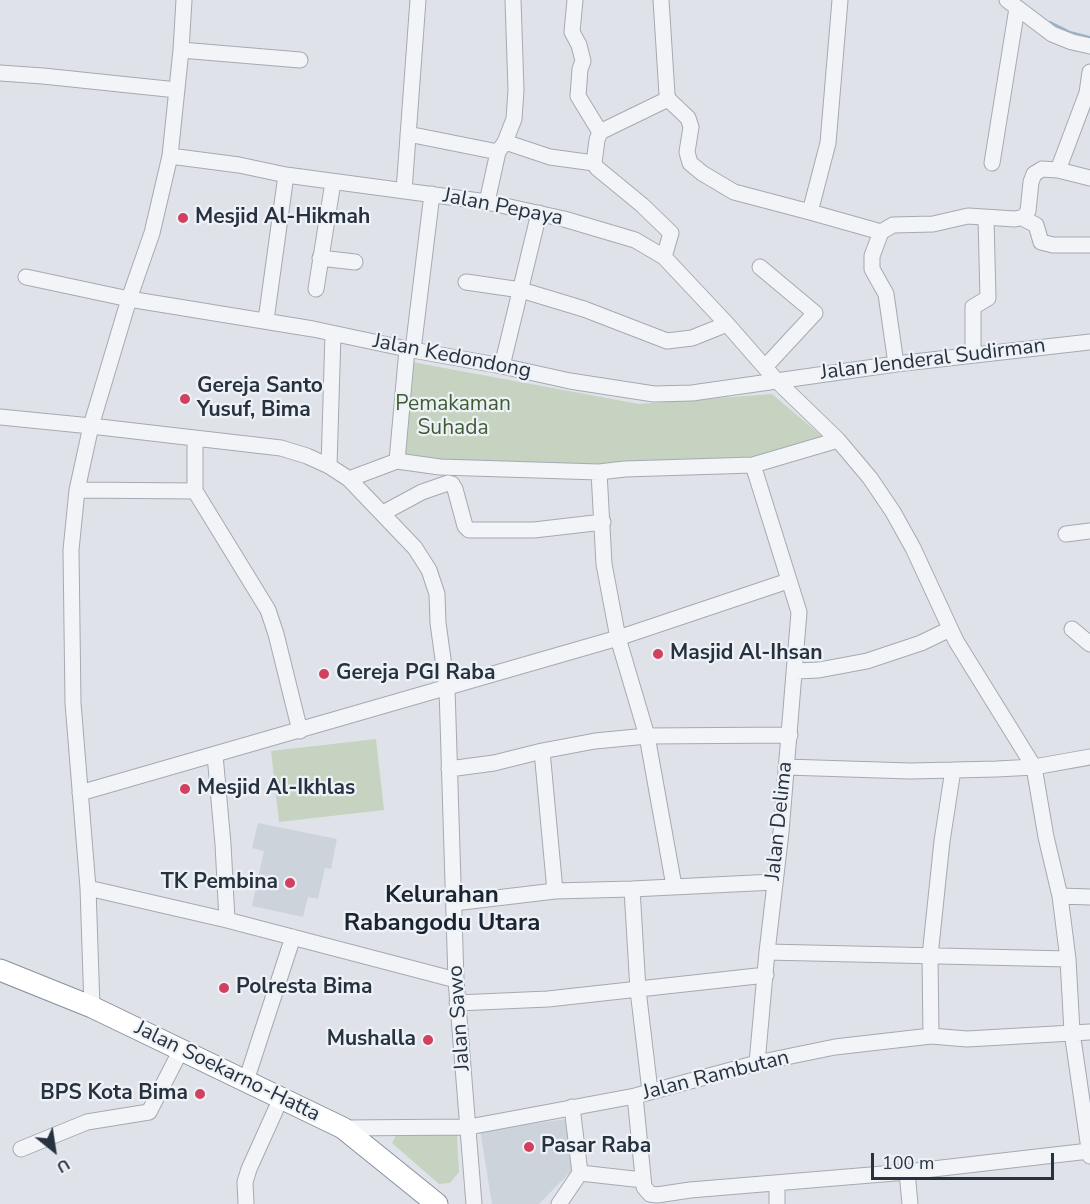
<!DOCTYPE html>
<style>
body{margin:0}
#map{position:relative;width:1090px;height:1204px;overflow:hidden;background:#dfe3e9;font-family:"Nunito Sans",sans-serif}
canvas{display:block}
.north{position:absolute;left:24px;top:1120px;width:60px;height:60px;-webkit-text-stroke:4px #eef2f6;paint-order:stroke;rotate:150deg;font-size:16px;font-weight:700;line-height:24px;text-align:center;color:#273240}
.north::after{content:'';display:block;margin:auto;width:21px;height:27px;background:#273240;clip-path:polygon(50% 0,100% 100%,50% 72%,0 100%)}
.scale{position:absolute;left:871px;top:1153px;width:183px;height:27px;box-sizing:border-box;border:3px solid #273240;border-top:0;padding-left:8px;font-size:18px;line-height:21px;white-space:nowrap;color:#273240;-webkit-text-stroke:4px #eef2f6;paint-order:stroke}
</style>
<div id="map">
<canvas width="1090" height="1204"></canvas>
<div class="north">U</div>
<div class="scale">100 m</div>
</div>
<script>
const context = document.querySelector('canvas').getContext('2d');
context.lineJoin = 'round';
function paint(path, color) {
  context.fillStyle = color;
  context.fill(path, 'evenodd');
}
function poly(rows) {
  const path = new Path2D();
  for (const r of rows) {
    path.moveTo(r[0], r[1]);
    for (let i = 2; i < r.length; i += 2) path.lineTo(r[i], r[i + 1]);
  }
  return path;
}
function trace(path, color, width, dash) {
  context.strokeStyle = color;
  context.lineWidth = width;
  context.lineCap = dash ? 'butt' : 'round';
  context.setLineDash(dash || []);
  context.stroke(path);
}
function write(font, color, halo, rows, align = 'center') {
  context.font = font + ' "Nunito Sans",sans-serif';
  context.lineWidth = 4.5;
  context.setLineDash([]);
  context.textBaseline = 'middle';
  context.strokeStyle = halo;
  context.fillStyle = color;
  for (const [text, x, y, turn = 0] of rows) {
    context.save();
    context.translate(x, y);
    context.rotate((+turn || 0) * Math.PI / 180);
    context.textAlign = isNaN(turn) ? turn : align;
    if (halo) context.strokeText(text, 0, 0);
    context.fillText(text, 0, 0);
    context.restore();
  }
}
const built = poly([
 [258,823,337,839,331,869,325,868,318,899,308,897,303,917,252,906,264,851,252,848],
 [568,1119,578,1164,539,1204,492,1204,480,1130]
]);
const green = poly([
 [412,362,639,404,772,394,824,438,745,462,624,466,402,458],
 [376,739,384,810,279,822,271,751],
 [397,1133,457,1135,459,1172,450,1183,439,1184,392,1143]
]);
const stream = poly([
 [1050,23,1070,33,1090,38]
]);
const minor = poly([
 [575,0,572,32,579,45,583,61,580,69,578,96,600,132],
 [661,0,667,94,668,99,688,118,691,127,687,152,690,163,702,173,734,192,810,212],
 [840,0,828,143,810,212,881,232],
 [1007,0,1052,34,1072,42,1090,46],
 [181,50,300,60],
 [0,73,43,76,177,90],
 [408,134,498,152],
 [505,142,550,157,594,163],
 [170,156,239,165,286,175,487,202,564,219,635,240,664,257,727,324,776,380,838,440,870,478,893,512,913,548,956,641,1034,767,1046,837,1060,896,1068,959,1072,1032,1090,1156],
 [992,163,1017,8],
 [1058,170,1090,178],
 [404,191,418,0],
 [487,202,498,152,505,142,514,119,516,90,513,0],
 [1022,218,1036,225,1041,242,1053,245,1090,245],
 [664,257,671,233,642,205,597,168,594,163,597,140,600,132,668,99],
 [320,258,355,262],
 [760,267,815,313,765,367],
 [26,277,129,299,313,329,407,349,502,366,570,381,654,394,692,393,896,364,1090,342],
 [466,282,521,290,584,309,667,341,692,338,727,324],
 [316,289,333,182],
 [266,320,286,175],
 [413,350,432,194],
 [973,355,973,307,988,298,986,218],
 [896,364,886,294,872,269,872,256,881,232,893,225,933,224,968,216,1015,219,1024,217,1028,211,1031,182,1034,174,1042,169,1058,170,1087,93,1090,72],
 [502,366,539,213],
 [0,417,91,426,281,448,307,456,329,466,349,479,415,548,429,570,437,594,438,623,447,688,456,980,474,1204],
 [195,439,195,491,268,610,276,634,300,731],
 [397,461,407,349],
 [329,466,333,334],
 [599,472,604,564,618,638,647,736,674,886],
 [349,479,397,461,440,467,599,472,625,469,753,465],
 [77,490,195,491],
 [383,513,422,492,448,483,452,484,455,489,465,526,469,530,534,530,603,522],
 [1066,534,1090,531],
 [1072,629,1090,644],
 [796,671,819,670,867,661,921,643,950,629],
 [542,751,555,891],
 [215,755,223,844,227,920],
 [786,767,910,771,997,769,1034,767,1090,757],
 [449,769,494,763,542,751,595,741,647,736,790,735],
 [80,793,618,638,788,581],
 [88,888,227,920,456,980],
 [632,889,638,990,650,1091],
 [1060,896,1090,897],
 [454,903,555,891,632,889,774,882],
 [767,952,1068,959],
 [457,1003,548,999,766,975],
 [92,1007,88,888,73,703,71,550,77,490,91,426,129,299,152,233,170,156,181,50,184,0],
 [931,1036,930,956,942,841,953,770],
 [757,1063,767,952,781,832,799,612,753,465,838,440],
 [246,1081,293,937],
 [635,1096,644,1187,650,1194,657,1195,690,1190,907,1172,1089,1151],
 [572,1107,580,1173,643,1180],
 [343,1128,469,1127,635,1096,757,1063,835,1047,931,1036,967,1039,1090,1032],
 [21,1149,87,1122,149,1112,181,1050],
 [907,1172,910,1204],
 [777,1184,777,1204],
 [246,1204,245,1182,249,1169,281,1098],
 [559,1204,580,1173]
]);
const highway = poly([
 [0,970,92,1007,343,1128,437,1204]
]);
const markers = [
 [183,218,6,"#d1415f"],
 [185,399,6,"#d1415f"],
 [658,654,6,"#d1415f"],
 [324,674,6,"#d1415f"],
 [185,789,6,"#d1415f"],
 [290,883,6,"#d1415f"],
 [224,988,6,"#d1415f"],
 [428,1040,6,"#d1415f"],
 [200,1094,6,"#d1415f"],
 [529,1147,6,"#d1415f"]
];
const streetNames = [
 ["Jalan Pepaya",503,208,11],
 ["Jalan Kedondong",452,357,11],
 ["Jalan Jenderal Sudirman",933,360,-7],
 ["Jalan Delima",780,821,-84],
 ["Jalan Sawo",460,1018,-94],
 ["Jalan Soekarno-Hatta",227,1072,26],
 ["Jalan Rambutan",716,1076,-14]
];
const poiNames = [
 ["Mesjid Al-Hikmah",195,218],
 ["Gereja Santo",197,387],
 ["Yusuf, Bima",197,411],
 ["Masjid Al-Ihsan",670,654],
 ["Gereja PGI Raba",336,674],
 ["Mesjid Al-Ikhlas",197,789],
 ["TK Pembina",278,883,"right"],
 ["Polresta Bima",236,988],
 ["Mushalla",416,1040,"right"],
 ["BPS Kota Bima",188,1094,"right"],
 ["Pasar Raba",541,1147]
];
const parkNames = [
 ["Pemakaman",453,405],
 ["Suhada",453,429]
];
const quarterNames = [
 ["Kelurahan",442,896],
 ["Rabangodu Utara",442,924]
];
paint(built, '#cdd3db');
paint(green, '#c6d3c0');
trace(stream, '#99b3ca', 4);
trace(minor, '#a4aab3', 17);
trace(highway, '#8692a0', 23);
trace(minor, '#f2f4f7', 15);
trace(highway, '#fff', 21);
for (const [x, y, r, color] of markers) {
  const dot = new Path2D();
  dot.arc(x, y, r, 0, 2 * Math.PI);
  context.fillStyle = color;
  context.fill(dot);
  trace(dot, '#eef2f6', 2);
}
write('21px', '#273240', '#eef2f6', streetNames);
write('bold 21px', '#273240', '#eef2f6', poiNames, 'left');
write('21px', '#3e5c34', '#eef2f6', parkNames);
write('bold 24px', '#1a2331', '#eef2f6', quarterNames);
</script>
